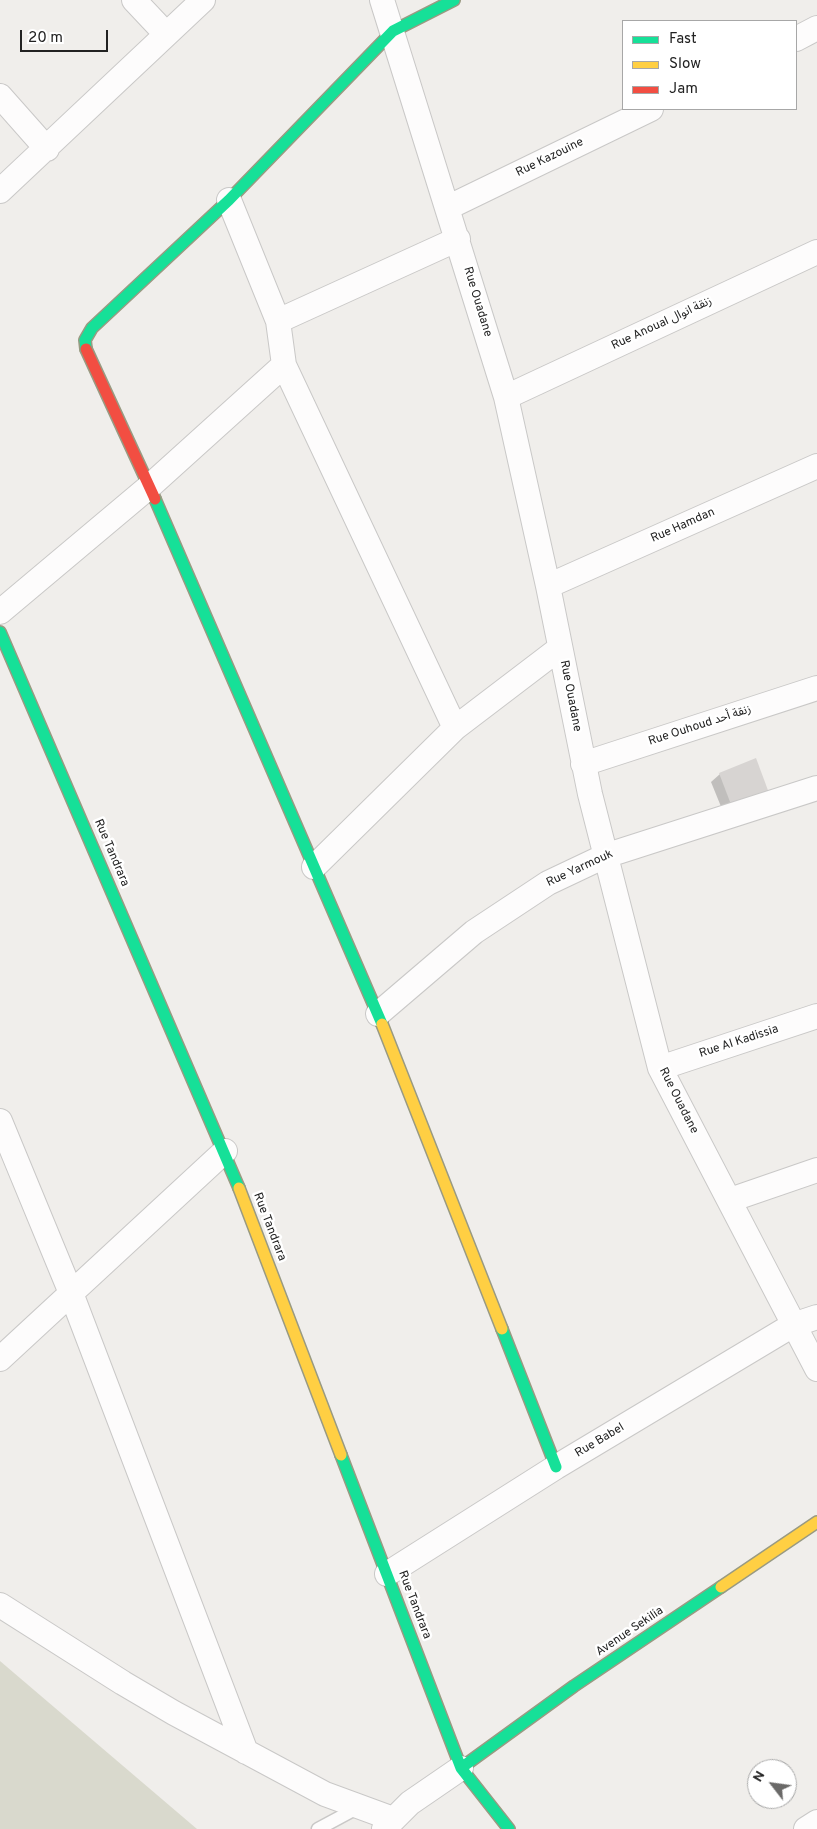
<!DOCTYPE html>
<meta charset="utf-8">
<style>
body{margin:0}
#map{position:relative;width:817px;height:1829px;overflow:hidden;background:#f0eeeb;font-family:Overpass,sans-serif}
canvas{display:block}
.legend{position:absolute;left:622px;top:20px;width:175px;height:90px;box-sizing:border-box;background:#fff;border:1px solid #a7a7a7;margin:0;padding:6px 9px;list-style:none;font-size:15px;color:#222}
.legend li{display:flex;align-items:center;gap:10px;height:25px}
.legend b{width:25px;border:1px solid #a7a7a7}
.north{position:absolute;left:747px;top:1759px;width:50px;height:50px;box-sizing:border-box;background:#fff;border:1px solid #a7a7a7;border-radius:50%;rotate:300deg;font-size:14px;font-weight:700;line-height:20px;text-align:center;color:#222}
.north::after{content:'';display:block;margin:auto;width:18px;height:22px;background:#6a6968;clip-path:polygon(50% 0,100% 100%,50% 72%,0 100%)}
.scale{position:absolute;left:20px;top:30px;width:88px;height:22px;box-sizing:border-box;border:2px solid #222;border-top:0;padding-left:6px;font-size:15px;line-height:18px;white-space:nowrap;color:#222;-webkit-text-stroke:4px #fff;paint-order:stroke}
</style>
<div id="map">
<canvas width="817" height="1829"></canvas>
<ul class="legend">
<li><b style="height:6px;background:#16e098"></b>Fast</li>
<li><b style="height:6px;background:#ffcf43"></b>Slow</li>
<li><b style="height:6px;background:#f24e42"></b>Jam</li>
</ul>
<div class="north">N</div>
<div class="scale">20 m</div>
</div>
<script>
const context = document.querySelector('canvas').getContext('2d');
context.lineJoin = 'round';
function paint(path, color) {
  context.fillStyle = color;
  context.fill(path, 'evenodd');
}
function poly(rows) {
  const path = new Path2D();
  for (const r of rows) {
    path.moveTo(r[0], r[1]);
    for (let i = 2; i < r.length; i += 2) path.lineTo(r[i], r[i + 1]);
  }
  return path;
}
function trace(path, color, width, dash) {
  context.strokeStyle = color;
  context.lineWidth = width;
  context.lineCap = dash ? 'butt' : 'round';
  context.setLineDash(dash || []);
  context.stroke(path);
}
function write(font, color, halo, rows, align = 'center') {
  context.font = font + ' Overpass,"Noto Sans Arabic",sans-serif';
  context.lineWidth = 5;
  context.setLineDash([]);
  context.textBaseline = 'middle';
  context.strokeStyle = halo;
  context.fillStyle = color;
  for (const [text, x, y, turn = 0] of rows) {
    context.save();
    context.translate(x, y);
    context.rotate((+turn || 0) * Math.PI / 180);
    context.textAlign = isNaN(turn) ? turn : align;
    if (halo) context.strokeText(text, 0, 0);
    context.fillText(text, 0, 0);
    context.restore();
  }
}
const construction = poly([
 [0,1661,197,1829,0,1829]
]);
const shadow = poly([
 [720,774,767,792,724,814,711,782]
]);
const building = poly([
 [756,758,769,793,732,807,719,773]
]);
const lane = poly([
 [318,1829,359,1807]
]);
const street = poly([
 [134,0,166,34],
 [382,0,506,397,548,586,590,794,660,1068,817,1369],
 [796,39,817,28],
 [0,96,47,149],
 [0,191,203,0],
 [229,200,278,321,284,365,455,728],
 [449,207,651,109],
 [278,321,458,239],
 [506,397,817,252],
 [548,586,817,466],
 [0,612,150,486,284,365],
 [583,764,817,688],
 [314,867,455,728,560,648],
 [378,1014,474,932,548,883,605,856,817,788],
 [660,1068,817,1016],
 [0,1121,71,1293,246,1752],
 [730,1200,817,1170],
 [0,1359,225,1151],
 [387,1574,556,1467,793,1325,817,1317],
 [0,1605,123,1683,174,1713,325,1794,393,1819],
 [384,1829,410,1803,461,1768],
 [806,1829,817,1822]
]);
const fast = poly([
 [86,349,85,340,92,328,229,200,393,31,454,0],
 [155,499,382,1024],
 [0,632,239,1188],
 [502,1329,556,1467],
 [341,1455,461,1768,509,1829],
 [461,1768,574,1686,721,1587]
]);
const slow = poly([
 [382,1024,502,1329],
 [239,1188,341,1455],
 [721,1587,817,1522]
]);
const jam = poly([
 [86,349,155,499]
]);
const streetNames = [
 ["Rue Kazouine",550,158,-26],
 ["Rue Ouadane",477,302,73],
 ["Rue Anoual زنقة انوال",662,324,-25],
 ["Rue Hamdan",683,526,-24],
 ["Rue Ouadane",570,696,79],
 ["Rue Ouhoud زنقة أحد",700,726,-18],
 ["Rue Tandrara",111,853,67],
 ["Rue Yarmouk",580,869,-25],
 ["Rue Al Kadissia",739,1042,-18],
 ["Rue Ouadane",678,1101,63],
 ["Rue Tandrara",269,1227,69],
 ["Rue Babel",600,1441,-31],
 ["Rue Tandrara",414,1605,69],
 ["Avenue Sekilia",630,1632,-34]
];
paint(construction, '#d9d9cd');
paint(shadow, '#0003');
paint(building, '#d7d4d2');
trace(lane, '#c9c8c7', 15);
trace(street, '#c9c8c7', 26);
trace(fast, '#999a82', 14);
trace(slow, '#999a82', 14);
trace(jam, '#999a82', 14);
trace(lane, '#fdfcfc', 12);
trace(street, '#fdfcfc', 24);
trace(fast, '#16e098', 11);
trace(slow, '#ffcf43', 11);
trace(jam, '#f24e42', 11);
write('12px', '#222', '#fff', streetNames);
</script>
